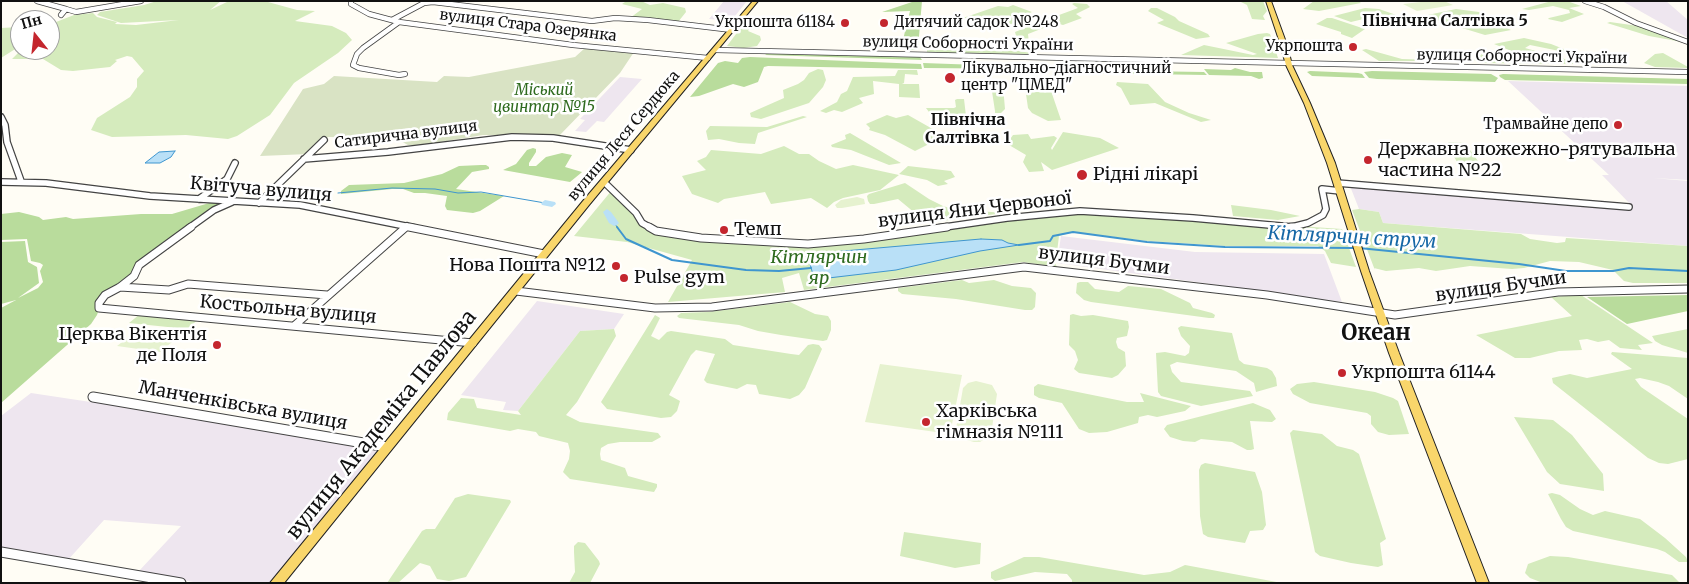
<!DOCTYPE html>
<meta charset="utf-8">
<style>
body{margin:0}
#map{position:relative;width:1689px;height:584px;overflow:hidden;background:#fffdf5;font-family:Merriweather,serif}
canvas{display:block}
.frame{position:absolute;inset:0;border:2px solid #111;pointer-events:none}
.north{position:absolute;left:10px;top:10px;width:50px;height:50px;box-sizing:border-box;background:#fff;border:1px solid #a0a0a0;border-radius:50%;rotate:344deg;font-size:14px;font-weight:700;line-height:20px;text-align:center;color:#111}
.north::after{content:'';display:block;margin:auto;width:18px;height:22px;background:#c4262e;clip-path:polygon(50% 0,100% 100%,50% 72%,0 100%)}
</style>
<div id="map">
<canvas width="1689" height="584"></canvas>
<div class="frame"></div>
<div class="north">Пн</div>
</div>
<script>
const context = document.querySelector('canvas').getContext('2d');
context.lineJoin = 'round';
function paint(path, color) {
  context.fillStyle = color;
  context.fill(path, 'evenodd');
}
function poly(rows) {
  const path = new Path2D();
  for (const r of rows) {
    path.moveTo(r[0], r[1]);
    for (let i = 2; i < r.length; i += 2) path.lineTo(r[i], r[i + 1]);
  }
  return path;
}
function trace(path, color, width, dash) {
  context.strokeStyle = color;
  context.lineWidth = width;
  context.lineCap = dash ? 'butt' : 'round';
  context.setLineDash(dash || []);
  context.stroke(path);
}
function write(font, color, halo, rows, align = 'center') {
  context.font = font + ' Merriweather,serif';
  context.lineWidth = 5;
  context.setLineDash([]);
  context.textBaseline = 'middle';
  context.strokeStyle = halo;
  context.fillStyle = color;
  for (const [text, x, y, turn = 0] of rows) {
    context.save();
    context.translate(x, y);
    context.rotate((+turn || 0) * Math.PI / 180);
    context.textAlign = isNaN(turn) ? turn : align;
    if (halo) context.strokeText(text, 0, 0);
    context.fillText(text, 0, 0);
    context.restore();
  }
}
const industrial = poly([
 [724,1,747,1,731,21,709,19],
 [1622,1,1666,1,1688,20,1688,38],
 [620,77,642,79,604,122,597,121,586,132,575,131,585,120,580,119],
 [1508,81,1688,86,1688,180,1653,178,1688,181,1688,246,1383,223,1379,212,1359,209,1350,186,1633,207,1602,175,1609,175],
 [1061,236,1195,252,1324,254,1342,302,1057,263],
 [537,301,624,314,614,329,580,331,518,411,503,410,506,402,461,395],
 [31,393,382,446,270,583,199,583,138,572,181,526,104,520,67,561,1,550,1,416]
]);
const green = poly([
 [157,1,221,1,210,10,227,2,268,2,297,10,315,11,295,21,332,26,346,33,352,40,338,53,294,83,270,115,237,136,228,139,186,135,112,137,91,130,97,118,130,97,137,87,137,79,144,71,132,57,127,56,115,60,117,61,110,67,73,71,61,70,43,59,12,59,21,50,50,50,50,27,56,22,74,15,93,13,97,17,117,22,115,24,136,25,179,20,121,23,97,15,100,12,144,5],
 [622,1,641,1,650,5,663,3,685,8,686,12,678,22,630,18,642,9,622,4,625,2],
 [1239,1,1263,1,1267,11,1263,16,1265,20,1252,19,1247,5],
 [1314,1,1358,1,1361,3,1319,11,1303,9],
 [1552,1,1567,1,1581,6,1569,8,1584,14,1562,22,1548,19,1549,18,1570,13,1569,10,1553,6,1529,10,1522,9],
 [1074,3,1087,4,1090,7,1076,14,1082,18,1063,25,1038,18,1042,16,1051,18,1078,8,1072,4],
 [1013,5,1032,12,1025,15,1028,18,1011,24,995,22,999,25,998,28,993,27,987,19,963,18,998,6,1008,7],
 [1151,8,1157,8,1175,17,1179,21,1208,34,1210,37,1196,39,1157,23,1164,20,1148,11],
 [1365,8,1379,9,1402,17,1380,15,1351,22,1334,16],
 [1456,9,1479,12,1484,17,1511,30,1485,35,1423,16],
 [1327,18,1332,18,1365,29,1352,38,1341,34,1341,32,1316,24],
 [751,21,754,22,748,31,760,36,761,40,757,46,744,48,727,46,742,26],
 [1040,22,1048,23,1051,25,1028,34,1029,44,1019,46,1015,32],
 [1610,22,1638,26,1682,42,1649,36,1607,23],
 [20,27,20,46,1,58,1,28],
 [1267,33,1270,34,1278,58,1181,55,1204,45,1253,55,1257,54,1226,43,1258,34],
 [1524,38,1551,44,1579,55,1530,45,1525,48,1572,61,1575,64,1481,63,1474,60,1482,54,1508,61,1529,58,1494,44],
 [1366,49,1402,59,1466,61,1379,61,1362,50],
 [927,50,1019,51,1036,54,932,53,927,52],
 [1663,53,1688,67,1688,68,1655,67,1644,63,1655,54],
 [818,69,823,70,826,80,823,87,809,103,761,119,751,117,750,113,784,98,783,90,798,84,804,80,809,73],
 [898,70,917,70,918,75,905,74,904,83,902,84,919,84,920,98,899,97,899,84,873,81,874,94,859,98,863,103,842,112,834,110,826,113,820,111,837,102,841,94,847,91,853,77,895,76],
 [1117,82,1148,84,1165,102,1189,113,1211,120,1201,122,1155,103,1130,105,1121,88,1116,85],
 [991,85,1003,86,1005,109,1001,113,995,113,995,111],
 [1027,86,1050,88,1061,120,1048,121,1032,113,1028,108,1025,87],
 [957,99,964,99,966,116,929,112,926,108,954,108,956,107,955,100],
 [887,115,896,118,908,115,945,136,915,151,885,135,869,130,870,128,866,124],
 [803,116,807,117,758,133,755,144,739,143,719,139,708,140,706,131,710,126,767,127],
 [1063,132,1100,138,1119,148,1052,170,1041,162,1044,171,1029,172,1023,162,1026,155,1009,145,1008,142,1013,135,1028,134,1031,139,1054,136,1057,138,1051,148,1052,150],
 [850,133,901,163,889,165,851,150,832,147,831,145,846,139,845,135],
 [1448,142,1465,143,1483,168,1459,165,1448,147,1451,147],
 [784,146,799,154,809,154,819,161,836,169,853,165,899,175,880,190,843,198,834,202,827,208,811,198,771,204,765,192,724,199,718,203,692,194,682,176,706,170,697,161,706,157,711,150,761,154],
 [908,166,951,171,955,177,944,181,948,184,938,186,927,180,899,174],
 [905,183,929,199,943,206,953,209,1004,213,927,223,898,199,874,204,870,204,868,201,867,196,869,194],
 [612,190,642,223,656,231,792,244,1080,211,1342,229,1356,267,1331,263,1325,251,1318,246,1225,246,1147,241,1073,232,1059,236,1056,260,1054,261,1057,267,1023,262,804,290,799,273,782,278,785,292,668,302,692,260,627,242,574,236],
 [1231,205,1271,210,1300,216,1278,220,1233,216],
 [1359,209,1379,212,1383,223,1521,234,1530,239,1557,243,1565,242,1566,238,1688,246,1688,283,1633,283,1624,281,1613,270,1579,262,1550,261,1524,268,1512,269,1470,266,1436,271,1419,268,1386,271,1374,268,1376,273,1352,210],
 [962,280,969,283,994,280,1012,286,1031,288,1036,293,1035,307,1032,310,1025,310,956,299,902,294,898,291,898,288],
 [1080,282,1088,282,1095,289,1119,292,1128,286,1161,289,1190,303,1193,308,1212,313,1215,315,1214,318,1209,318,1091,302,1084,300,1076,293,1077,283],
 [1581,295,1653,343,1638,345,1642,350,1620,348,1609,340,1598,342,1587,339,1579,340,1582,350,1559,351,1530,358,1515,358,1476,335,1572,316,1551,297],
 [790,302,815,314,828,316,831,321,831,330,827,340,823,341,781,335,758,331,739,325,679,318,677,316,681,313,708,312],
 [140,314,200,318,187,329,129,323],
 [1073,314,1081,316,1093,315,1128,321,1129,327,1127,336,1117,338,1116,342,1118,348,1125,352,1126,366,1118,375,1112,378,1079,373,1074,369,1078,360,1075,351,1069,345,1070,315],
 [655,315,660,318,651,336,659,340,667,332,671,331,725,339,733,345,791,354,799,355,808,345,813,344,819,345,822,349,805,388,799,395,790,399,759,394,756,385,747,384,737,389,707,383,704,380,715,354,696,350,691,355,669,395,680,401,677,411,671,417,661,418,607,409,601,402],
 [1181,326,1232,333,1239,360,1244,364,1267,368,1272,371,1276,378,1277,386,1256,392,1254,383,1236,371,1177,362,1170,365,1172,372,1181,382,1250,391,1253,396,1201,406,1161,396,1158,392,1156,353,1165,352,1185,356,1189,353,1190,346,1181,336,1178,328],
 [614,329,616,336,577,402,566,415,580,422,658,433,661,437,652,442,620,442,608,444,601,448,600,454,601,460,625,468,628,476,657,484,657,487,654,492,570,479,563,472,569,459,570,451,568,443,539,436,536,432,518,429,510,431,447,420,448,413,461,398,474,399,477,408,521,415,518,411,580,331],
 [1688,329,1688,353,1662,345,1655,341,1652,336],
 [1612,352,1688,358,1688,399,1669,386,1658,382,1640,378,1635,379,1641,387,1688,419,1688,459,1668,464,1659,463,1648,458,1553,383,1552,378,1570,374,1587,378,1632,369,1611,354],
 [1314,382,1375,392,1393,398,1398,401,1409,434,1389,435,1378,432,1371,424,1371,416,1367,413,1310,403,1293,394,1290,389,1297,384],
 [1038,384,1127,402,1144,402,1140,393,1191,406,1185,411,1157,417,1148,415,1139,417,1138,423,1107,432,1089,433,1079,429,1062,403,1039,398,1034,395,1034,387],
 [1253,403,1270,410,1276,419,1272,422,1250,421,1254,449,1251,450,1247,450,1232,442,1201,439,1195,442,1183,441,1170,437,1164,429,1167,425],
 [1514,417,1553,420,1572,435,1603,474,1604,491,1560,484,1547,472],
 [1293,430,1322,434,1337,446,1353,450,1359,454,1386,539,1380,543,1383,565,1378,567,1351,563,1320,556,1315,552,1290,433],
 [1205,463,1255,472,1262,492,1266,525,1263,530,1250,531,1245,543,1208,537,1203,534,1200,516,1199,470,1201,465],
 [1552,493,1560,495,1580,509,1593,515,1605,511,1640,519,1665,538,1686,557,1688,562,1679,562,1665,552,1657,549,1573,531,1566,527,1561,519,1548,494],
 [468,494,510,500,511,502,466,577,449,581,437,579,430,566,420,563,398,583,387,583,422,531,426,529,435,529,455,498],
 [904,532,981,543,980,564,955,568,900,556],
 [578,542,585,543,599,561,600,564,590,583,569,583,575,572,574,552,574,546],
 [1550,556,1568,557,1672,575,1680,583,1543,583,1530,578,1525,573,1528,564],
 [1024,557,1039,557,1144,575,1170,572,1185,565,1282,583,1072,583,1072,580,1067,574,1035,572,995,581,991,578,991,572]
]);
const forest = poly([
 [915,1,922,1,918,48,914,50,903,49,901,48,910,11,882,12],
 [768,53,920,57,922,60,765,55],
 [750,57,921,64,922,69,768,66,764,67,758,82,744,87,733,84,699,96,690,97,718,63,725,61,738,63,742,58],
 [923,63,1035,67,1040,69,924,68],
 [1235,68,1250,72,1262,72,1263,78,1259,79,1251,76,1209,75,1204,69,1231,70],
 [1070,70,1204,72,1207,75,1079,73,1058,74,1056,73,1070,71],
 [1310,71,1358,73,1362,74,1365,78,1312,76,1307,72],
 [1372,71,1491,74,1498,78,1495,82,1377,79,1369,78,1364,72],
 [1503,74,1688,79,1688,84,1505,80,1500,77,1499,75],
 [533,148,536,149,536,152,529,163,529,166,536,166,546,157,562,153,572,155,565,167,582,172,581,173,570,182,503,170,516,164,527,150],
 [481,165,486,165,489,167,489,169,472,172,456,189,504,196,480,211,473,213,447,210,445,206,447,196,425,193,414,193,403,189,392,189,341,194,341,191,349,185,404,183,442,174,459,166],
 [216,201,232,202,214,210,139,265,137,272,104,295,97,315,91,324,1,403,1,308,16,300,1,304,1,242,25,241,28,262,37,267,39,283,18,298,38,288,43,282,40,271,43,265,40,263,31,261,27,239,1,240,1,214,19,212,39,217,43,220,66,217,73,219,141,214,172,214],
 [1688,295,1688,311,1627,324,1587,297]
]);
const cemetery = poly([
 [585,48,634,52,620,73,559,136,483,135,422,145,408,145,395,138,328,137,309,154,260,156,303,89,324,84,334,76,437,82,444,76,469,77,575,57]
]);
const pitch = poly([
 [1430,1,1444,1,1453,5,1417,11,1403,4],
 [857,197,864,199,865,204,842,208,837,208,835,205,841,200],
 [140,328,183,333,160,352,117,346],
 [880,364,962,375,950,434,865,422],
 [976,381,992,385,997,394,991,435,980,442,974,442,963,439,956,429,963,388,968,383]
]);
const water = poly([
 [175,151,171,157,160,163,145,163,159,152,175,151],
 [981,239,1002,240,1008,243,1019,245,980,251,896,270,820,279,814,278,810,264,811,262,823,260,825,254,832,252,981,239]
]);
const streamFar1 = poly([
 [338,193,392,188,435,189,458,193,481,192,545,203],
 [614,223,618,228]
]);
const stream = poly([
 [617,227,626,239,672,260,746,270,779,271,811,268],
 [1019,245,1050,241,1053,236,1073,232,1147,242,1225,247,1354,248],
 [1359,248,1519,264,1566,271,1613,271,1629,268,1688,271]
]);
const river = poly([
 [545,200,555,202,556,204,552,207,542,205,541,203,545,200],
 [607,209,611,212,619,223,617,225,614,226,609,223,603,212,607,209]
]);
const minorFar3 = poly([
 [37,1,66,9,61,15],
 [351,1,351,4,369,14,399,22,573,45,708,58],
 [1585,1,1604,7,1636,23,1688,42],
 [66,9,76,12,141,1],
 [392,20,424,3,433,2,592,21,615,18,648,20,732,30],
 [399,22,363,48,357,54,353,65,359,68,399,75,405,74],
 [715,50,1688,72]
]);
const minorFar2 = poly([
 [1,117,5,125,7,142,21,181],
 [304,159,388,152,512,137,553,138,631,150],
 [1,182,46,183,150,196,300,205,415,228],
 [604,182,636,213,642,223,651,228],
 [1337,183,1629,207],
 [199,199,227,179,235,163],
 [259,203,324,140],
 [189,228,214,210,232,202],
 [405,228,407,226],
 [938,228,1007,218,1080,211,1193,218,1292,227,1308,223,1323,215,1326,209,1322,189,1340,191]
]);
const minorFar1 = poly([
 [191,227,139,265,134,276,120,287,105,295,99,303,99,308,473,343],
 [409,227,544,254],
 [649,227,656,231,701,238,808,244,864,239,947,227],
 [1291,227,1293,227],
 [120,287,169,290,188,284,327,295],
 [516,291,655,308,712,307,1024,267,1267,295,1395,315,1558,292,1688,289],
 [295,325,406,227]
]);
const minor = poly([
 [93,397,387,447],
 [1,552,181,583]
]);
const major = poly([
 [753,1,758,1,589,205,284,583,270,583,583,201,753,1],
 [1266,1,1271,1,1287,45,1292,65,1310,103,1335,163,1369,271,1399,353,1489,583,1477,583,1389,353,1361,271,1327,163,1304,103,1286,65,1279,40,1266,1]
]);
const markers = [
 [845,23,5,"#c4262e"],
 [884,23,5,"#c4262e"],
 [1353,47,5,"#c4262e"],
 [950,78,6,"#c4262e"],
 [1618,125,5,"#c4262e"],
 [1368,160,5,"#c4262e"],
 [1082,175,6,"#c4262e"],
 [724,230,5,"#c4262e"],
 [616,266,5,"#c4262e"],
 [624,278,5,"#c4262e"],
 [217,345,5,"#c4262e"],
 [1342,373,5,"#c4262e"],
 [926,422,5,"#c4262e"]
];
const farPoinames = [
 ["Укрпошта 61184",835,23],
 ["Дитячий садок №248",894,23,"left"],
 ["Укрпошта",1343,47],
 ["Лікувально-діагностичний",961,69,"left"],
 ["центр \"ЦМЕД\"",961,86,"left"],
 ["Трамвайне депо",1608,125]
];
const farStreetnames = [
 ["вулиця Стара Озерянка",528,26,7],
 ["вулиця Соборності України",968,44,1],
 ["вулиця Соборності України",1522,57,1],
 ["Сатирична вулиця",406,135,-7],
 ["вулиця Леся Сердюка",624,136,-50]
];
const farParknames = [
 ["Міський",544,91],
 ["цвинтар №15",544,108]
];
const farQuarternames = [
 ["Північна Салтівка 5",1445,21],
 ["Північна",968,120],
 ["Салтівка 1",968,138]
];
const poiNames = [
 ["Державна пожежно-рятувальна",1378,150],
 ["частина №22",1378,171],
 ["Рідні лікарі",1093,175],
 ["Темп",734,230],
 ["Нова Пошта №12",606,266,"right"],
 ["Pulse gym",634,278],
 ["Церква Вікентія",207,335,"right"],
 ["де Поля",207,356,"right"],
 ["Укрпошта 61144",1352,373],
 ["Харківська",936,412],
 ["гімназія №111",936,433]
];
const streetNames = [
 ["Квітуча вулиця",261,190,5],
 ["вулиця Яни Червоної",975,210,-7],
 ["вулиця Бучми",1104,261,7],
 ["вулиця Бучми",1501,287,-8],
 ["Костьольна вулиця",288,310,5],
 ["Манченківська вулиця",243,406,10]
];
const parkNames = [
 ["Кітлярчин",819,258],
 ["яр",819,279]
];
const waterNames = [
 ["Кітлярчин струм",1352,238,3]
];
const nearStreetnames = [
 ["вулиця Академіка Павлова",382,425,-51]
];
const districtNames = [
 ["Океан",1376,334]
];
paint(industrial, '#eee6ef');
paint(green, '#d5ebbd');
paint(forest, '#b9dc9c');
paint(cemetery, '#d9e3c4');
paint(pitch, '#e6f2cf');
paint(water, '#b9e0f7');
trace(water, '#3f96cf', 1);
trace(streamFar1, '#3f96cf', 1);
trace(stream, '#3f96cf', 2);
paint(river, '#b9e0f7');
trace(minorFar3, '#444', 6);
trace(minorFar2, '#444', 8);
trace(minorFar1, '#444', 9);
trace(minor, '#444', 11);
trace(major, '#222', 2);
trace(minorFar3, '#fff', 4.5);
trace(minorFar2, '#fff', 5.5);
trace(minorFar1, '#fff', 7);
trace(minor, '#fff', 9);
paint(major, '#f9d66b');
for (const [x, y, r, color] of markers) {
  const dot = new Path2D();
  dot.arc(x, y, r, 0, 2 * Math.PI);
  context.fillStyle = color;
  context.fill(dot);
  trace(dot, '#fff', 2);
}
write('15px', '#111', '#fff', farPoinames, 'right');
write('15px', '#111', '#fff', farStreetnames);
write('italic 15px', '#2f6b1f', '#fff', farParknames);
write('bold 16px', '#111', '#fff', farQuarternames);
write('18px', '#111', '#fff', poiNames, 'left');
write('18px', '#111', '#fff', streetNames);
write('italic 18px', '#2f6b1f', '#fff', parkNames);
write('italic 19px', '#1768a6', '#fff', waterNames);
write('21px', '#111', '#fff', nearStreetnames);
write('bold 22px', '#111', '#fff', districtNames);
</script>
